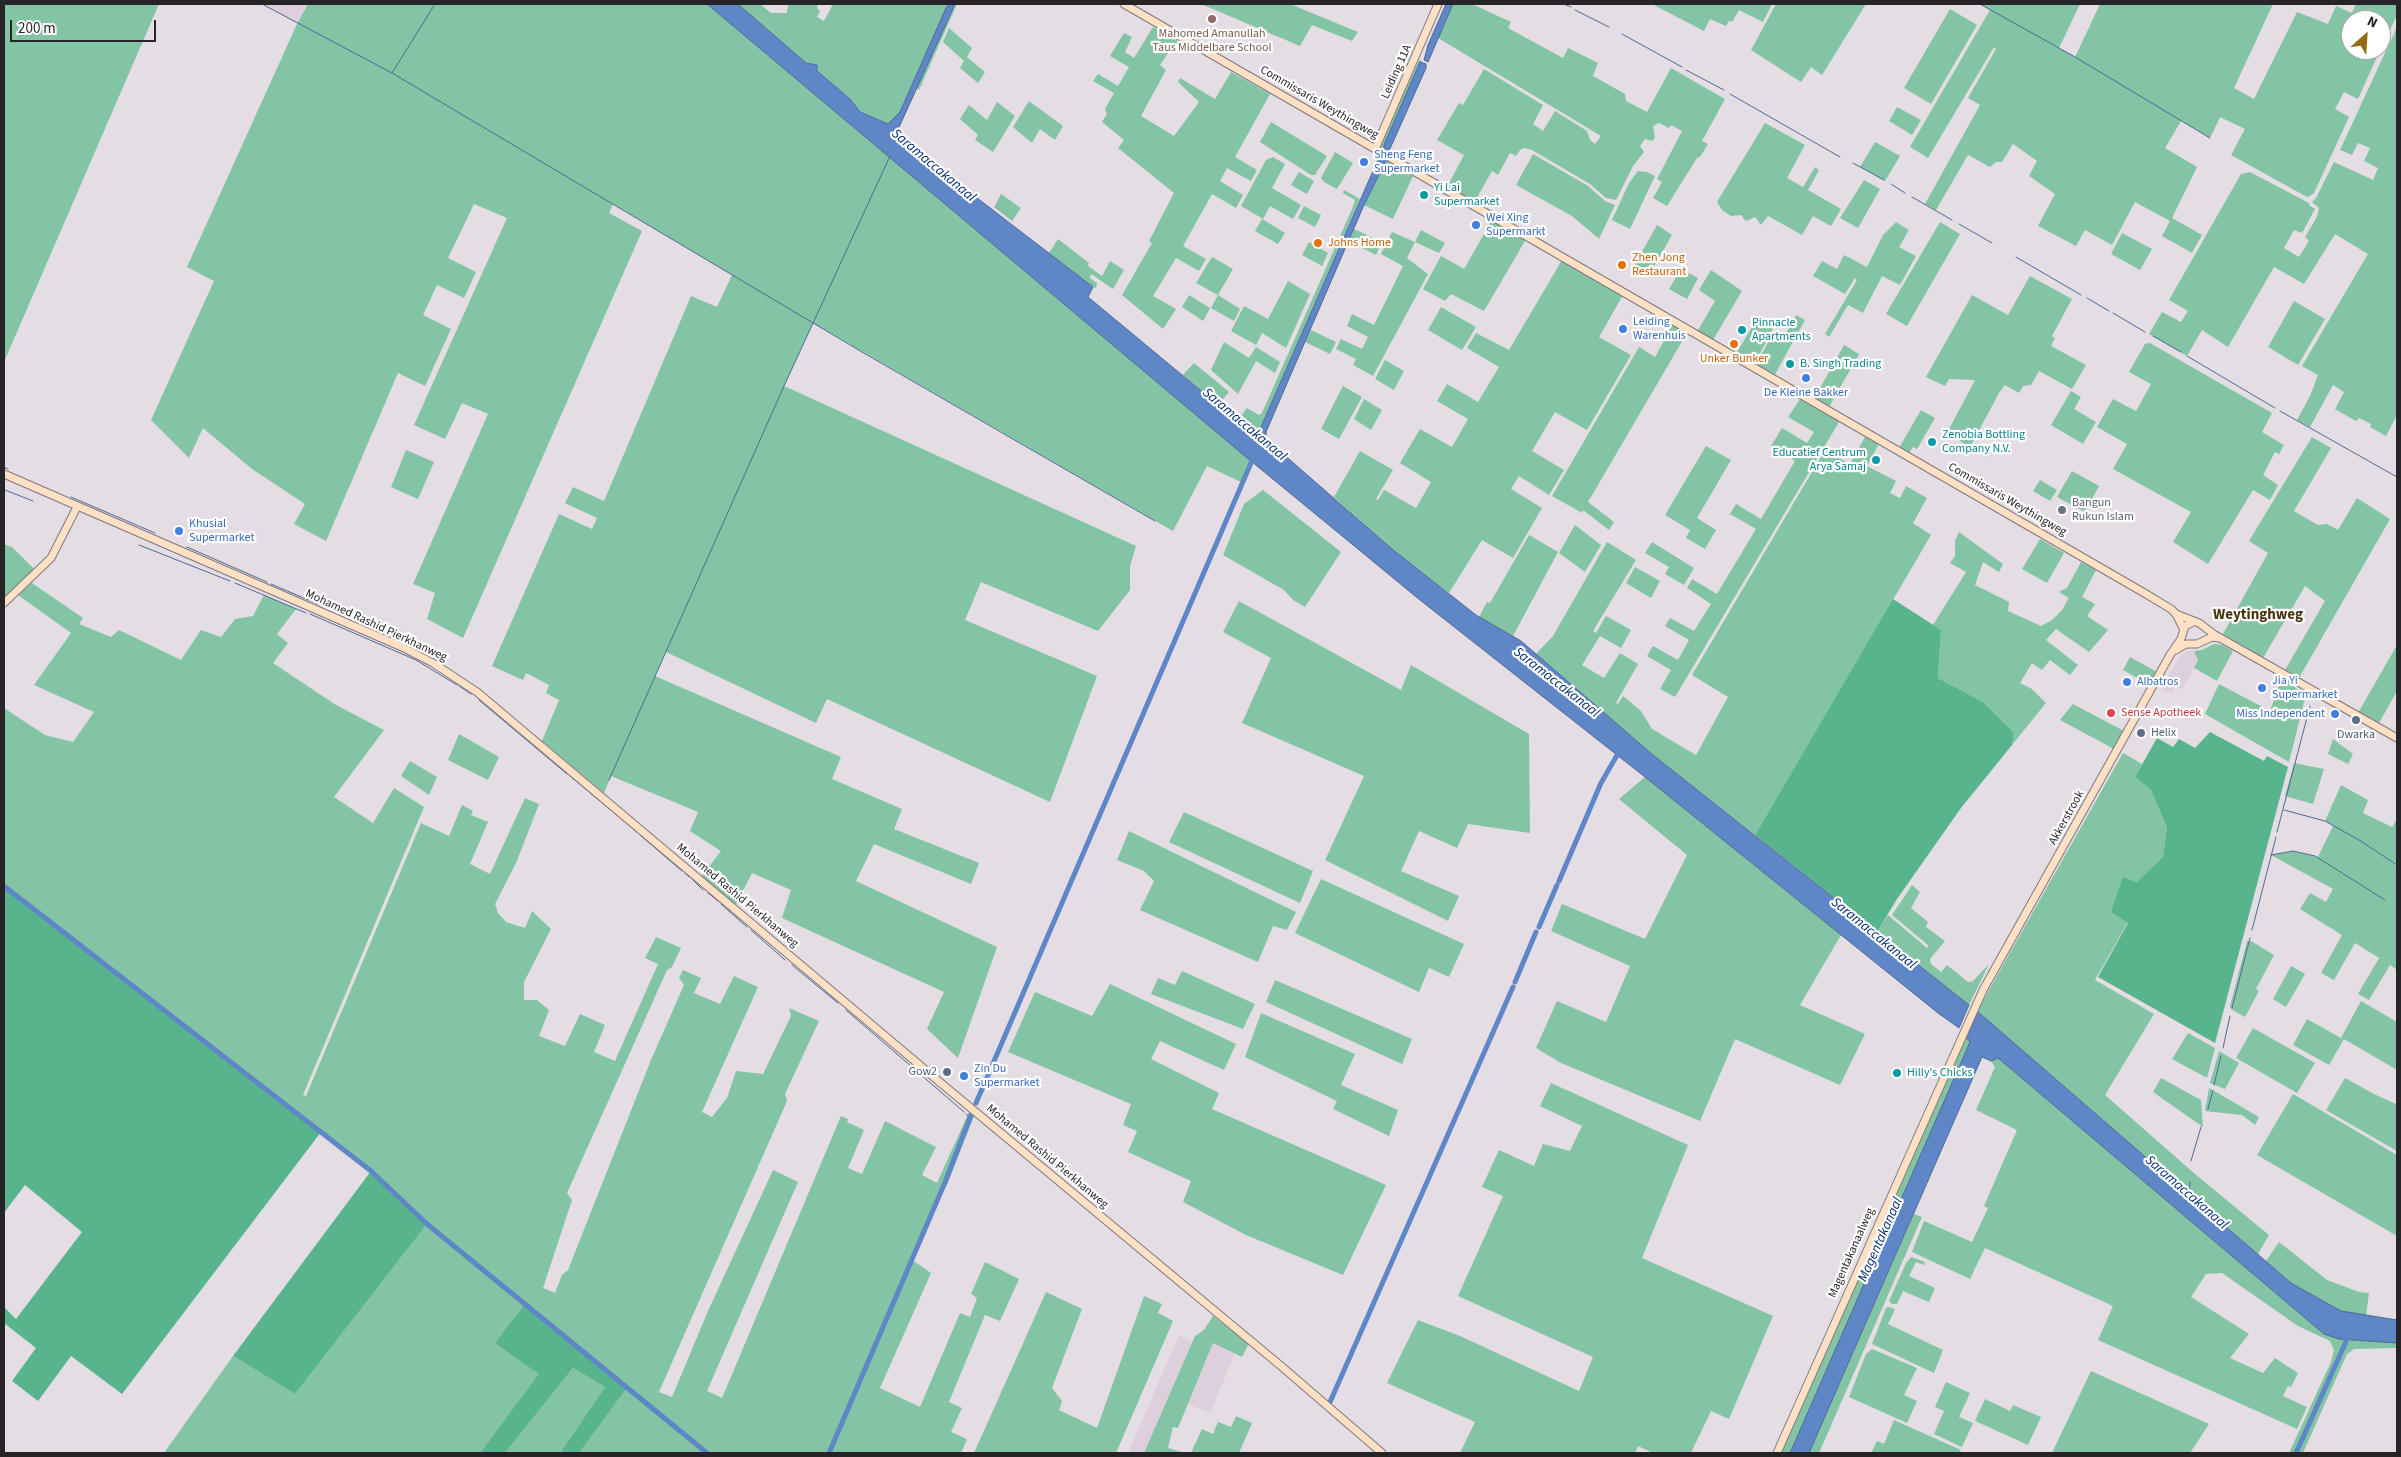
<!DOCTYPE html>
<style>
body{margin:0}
#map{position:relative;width:2401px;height:1457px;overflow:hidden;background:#e4dde4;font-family:"Source Sans 3",sans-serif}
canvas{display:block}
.frame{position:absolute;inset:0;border:5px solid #272427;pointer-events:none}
.north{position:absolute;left:2341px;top:10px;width:50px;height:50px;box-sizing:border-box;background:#fff;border:1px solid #a9a7a9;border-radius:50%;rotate:26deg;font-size:14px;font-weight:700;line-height:20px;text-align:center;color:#272427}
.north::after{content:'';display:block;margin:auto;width:18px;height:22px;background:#916c13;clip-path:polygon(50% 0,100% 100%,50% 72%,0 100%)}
.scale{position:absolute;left:10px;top:20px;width:146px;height:22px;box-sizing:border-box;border:2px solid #272427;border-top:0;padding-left:6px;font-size:15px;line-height:18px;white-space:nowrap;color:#272427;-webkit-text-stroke:4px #fff;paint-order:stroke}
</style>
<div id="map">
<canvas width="2401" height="1457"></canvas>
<div class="frame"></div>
<div class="north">N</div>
<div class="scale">200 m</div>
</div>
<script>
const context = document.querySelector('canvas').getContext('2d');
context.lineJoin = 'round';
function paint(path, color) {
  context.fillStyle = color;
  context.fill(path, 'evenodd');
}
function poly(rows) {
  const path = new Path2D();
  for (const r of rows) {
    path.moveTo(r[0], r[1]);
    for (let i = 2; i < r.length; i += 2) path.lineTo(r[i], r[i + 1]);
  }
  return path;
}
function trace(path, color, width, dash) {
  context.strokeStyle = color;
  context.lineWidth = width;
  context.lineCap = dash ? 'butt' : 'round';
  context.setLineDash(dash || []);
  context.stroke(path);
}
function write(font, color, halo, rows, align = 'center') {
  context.font = font + ' "Source Sans 3",sans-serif';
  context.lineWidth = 4.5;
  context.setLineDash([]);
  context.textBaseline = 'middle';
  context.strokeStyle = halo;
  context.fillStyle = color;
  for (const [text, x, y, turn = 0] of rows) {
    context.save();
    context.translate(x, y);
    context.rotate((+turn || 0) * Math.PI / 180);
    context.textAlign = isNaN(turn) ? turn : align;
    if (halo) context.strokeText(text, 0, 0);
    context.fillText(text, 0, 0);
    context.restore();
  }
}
const built = poly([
 [262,4,308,4,297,24],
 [2187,651,2194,651,2198,660,2182,690,2175,686,2172,693,2168,691,2167,693,2161,689,2180,656],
 [1179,1335,1193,1341,1144,1453,1128,1453],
 [1213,1343,1235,1353,1210,1413,1188,1404]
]);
const green = poly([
 [4,4,159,4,4,362],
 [308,4,707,4,1252,462,1243,483,1207,466,1173,531,813,323,784,386,1136,546,1130,566,1130,590,1098,631,981,582,965,620,1097,676,1050,802,827,699,816,723,666,652,655,676,841,757,832,779,902,809,894,829,979,863,971,884,874,844,856,881,997,947,958,1058,927,1029,944,992,782,918,791,890,752,873,735,906,701,877,721,851,690,831,698,812,611,776,604,793,542,741,559,700,546,693,549,685,526,673,523,680,492,666,559,514,592,529,597,518,565,503,573,487,604,501,691,296,717,307,732,275,613,204,609,213,642,231,463,638,427,619,435,593,413,584,488,414,462,403,445,439,414,425,507,218,474,204,448,258,476,272,464,298,437,285,423,315,451,329,425,386,398,373,326,541,294,524,305,504,252,469,203,428,189,458,151,420,214,281,187,267,297,24],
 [738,4,760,4,771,13,787,13,788,4,818,4,817,8,820,11,817,17,824,21,833,4,949,4,900,112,888,124,860,112,850,99,817,71,817,65,806,63],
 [955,4,957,4,919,90,916,88],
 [1201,4,1290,4,1358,32,1352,41,1312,25,1300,46],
 [1453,4,1472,4,1511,22,1508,28,1563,58,1568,48,1598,63,1593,76,1625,94,1626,101,1647,112,1671,68,1725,99,1702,141,1708,144,1700,157,1697,158,1667,206,1653,198,1662,182,1657,179,1682,131,1671,125,1669,128,1659,123,1653,126,1655,138,1652,141,1645,139,1640,146,1644,152,1633,166,1616,200,1606,198,1590,184,1532,150,1524,148,1520,150,1516,156,1510,153,1498,175,1492,171,1474,203,1447,187,1464,155,1437,140,1459,103,1463,105,1484,69,1543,105,1533,124,1543,131,1555,111,1587,131,1590,140,1595,144,1601,136,1438,38],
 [1652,4,1772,4,1763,22,1739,10,1732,22,1729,21,1726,26,1710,19,1704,31],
 [1776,4,1866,4,1822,75,1811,67,1801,82,1751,50],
 [1980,4,2080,4,2059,48,2075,57,2100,4,2273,4,2234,88,2254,99,2297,12,2328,24,2336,6,2352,13,2356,4,2397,4,2397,15,2381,49,2381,20,2351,20,2351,50,2380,50,2358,99,2344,92,2335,109,2349,117,2314,193,2310,196,2307,197,2231,155,2245,129,2220,117,2210,138,2181,121,2165,148,2197,167,2172,218,2202,235,2192,253,2162,236,2170,221,2135,202,2112,245,2085,230,2076,246,2038,226,2055,194,2029,176,2037,161,2013,144,2002,162,1996,162,1990,167,1968,155,1936,210,1925,204,1980,105,1968,98,1996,49,1994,47,1928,158,1910,147,1990,10],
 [1950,9,1977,25,1931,104,1904,88],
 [1153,27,1191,48,1188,54,1173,46,1160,65,1166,70,1141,116,1174,136,1199,102,1178,82,1180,78,1215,99,1231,72,1270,94,1235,157,1257,170,1251,181,1227,168,1220,181,1243,195,1236,208,1212,194,1183,246,1206,259,1199,271,1176,258,1153,296,1176,309,1163,329,1122,295,1152,243,1149,241,1174,193,1118,148,1124,140,1102,122,1107,114,1105,109,1114,93,1093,81,1098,74,1118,86,1129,67,1110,56,1124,33,1132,37,1125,52,1134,58],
 [2397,27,2397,415,2386,436,2370,427,2371,424,2359,418,2356,421,2335,409,2344,392,2333,385,2310,427,2297,420,2310,396,2318,375,2302,366,2368,254,2335,234,2304,284,2274,267,2228,347,2202,330,2187,356,2149,334,2162,312,2181,322,2188,311,2169,300,2241,174,2250,172,2309,203,2310,206,2315,209,2302,233,2294,230,2284,248,2299,257,2309,241,2305,237,2317,217,2319,208,2312,202,2316,198,2334,162,2373,180,2378,168,2364,161,2370,148,2358,143,2352,155,2340,150],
 [949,28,972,48,967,57,985,72,978,83,960,68,964,61,943,42],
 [1419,60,1423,62,1420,63,1384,150,1381,148,1382,140],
 [1029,101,1063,126,1055,140,1040,129,1032,143,1013,127],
 [997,102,1015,116,993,152,975,140,978,135,960,119,969,105,987,120],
 [1897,107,1921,120,1912,135,1889,121],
 [1271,122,1327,156,1315,175,1311,175,1260,142],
 [1765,123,1805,145,1787,178,1803,187,1815,167,1819,170,1808,190,1841,209,1831,226,1813,216,1802,235,1768,216,1761,225,1755,217,1746,221,1741,215,1731,216,1722,210,1717,202],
 [1875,142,1900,156,1885,181,1860,167],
 [1335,152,1353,163,1337,189,1324,182,1321,178],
 [1533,154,1588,186,1605,201,1615,205,1599,239,1572,216,1516,185],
 [1273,157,1285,164,1272,188,1301,205,1293,219,1270,206,1263,219,1241,206,1266,160],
 [1385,158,1413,176,1393,219,1364,205,1386,162],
 [1638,171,1647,172,1655,176,1630,229,1612,220,1629,183],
 [1299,172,1314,181,1307,194,1291,185],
 [1864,180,1880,189,1858,228,1840,218],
 [1344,190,1360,199,1261,427,1252,433,1237,421,1247,408,1259,415,1262,413,1352,209,1355,200,1343,193],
 [1001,194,1021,208,1012,221,994,207],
 [1304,206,1321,215,1315,227,1298,218],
 [1262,219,1285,233,1278,244,1255,231],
 [1492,220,1524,238,1525,241,1484,311,1451,294,1445,301,1423,289,1441,256,1464,269],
 [1896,222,1909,230,1899,247,1916,256,1900,285,1882,276,1863,313,1848,305,1829,337,1825,334,1857,280,1855,278,1845,294,1813,276,1822,261,1837,269,1844,255,1867,267,1883,235],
 [1940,222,1960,234,1907,326,1886,314],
 [1657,225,1672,235,1649,275,1634,266],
 [1354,229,1382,242,1376,255,1349,241],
 [1421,230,1445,243,1439,253,1415,242,1407,258,1428,274,1373,376,1353,365,1356,359,1336,349,1341,339,1362,349,1368,337,1347,326,1352,314,1374,325,1403,266,1381,254,1392,232,1415,242],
 [2122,233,2152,249,2140,270,2111,254],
 [1058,239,1089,263,1088,266,1102,276,1110,261,1124,270,1113,289,1091,274,1090,278,1097,283,1096,288,1093,287,1049,253],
 [1309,242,1328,253,1322,266,1302,255],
 [1212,257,1233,269,1218,295,1196,283],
 [1562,260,1623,295,1599,337,1631,355,1587,430,1555,412,1532,451,1564,470,1549,495,1519,476,1511,489,1542,508,1513,558,1482,540,1449,593,1392,549,1334,497,1360,451,1393,470,1376,499,1378,500,1384,490,1416,508,1431,482,1400,463,1420,429,1452,447,1468,419,1437,401,1447,384,1478,402,1499,367,1467,348,1476,333,1509,350],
 [1681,269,1698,278,1687,299,1669,289],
 [1711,270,1742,291,1713,340,1697,332,1715,301,1699,290],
 [2030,276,2072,299,2052,336,2055,338,2051,346,2086,365,2072,389,2039,371,2031,385,2023,386,2019,393,2005,385,1999,393,1970,447,1947,433,1975,380,1949,379,1945,386,1926,377,1972,295,2008,315],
 [1288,281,1310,294,1286,348,1262,333,1256,345,1231,331,1244,306,1268,319],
 [1189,295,1210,308,1203,321,1182,307],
 [1218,295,1240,309,1234,321,1211,308],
 [2294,301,2325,319,2298,365,2268,347],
 [1441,307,1476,327,1462,350,1428,330],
 [1796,315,1805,320,1774,376,1756,364,1774,332,1784,337],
 [1756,320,1773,329,1754,364,1736,354],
 [1673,324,1687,333,1588,502,1614,522,1609,530,1583,510,1582,513,1552,496,1639,347,1655,357],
 [1311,330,1336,342,1330,354,1305,342],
 [1224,342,1249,358,1256,347,1280,362,1275,373,1256,361,1238,394,1211,370],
 [2150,343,2272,413,2262,432,2284,445,2279,454,2275,452,2263,475,2278,485,2270,500,2253,490,2208,564,2173,542,2191,512,2113,469,2127,444,2097,427,2113,399,2136,411,2151,384,2129,372,2145,344],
 [1844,345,1859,354,1829,407,1814,399],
 [1385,360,1404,371,1394,390,1375,379],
 [1194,363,1229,392,1218,405,1183,375],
 [1343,386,1362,397,1339,439,1321,429],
 [2071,391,2081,397,2074,409,2096,422,2083,444,2051,425],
 [1801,398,1839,420,1839,422,1675,697,1660,689,1671,670,1647,656,1653,646,1678,660,1689,640,1665,626,1670,618,1694,631,1711,604,1687,588,1692,579,1717,594,1756,529,1730,514,1736,504,1761,519,1795,461,1771,446,1782,428,1807,443,1814,432,1788,417],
 [1364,399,1382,410,1371,430,1354,419],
 [1921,410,1935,418,1917,449,1913,447,1909,453,1899,448],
 [1866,435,1880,442,1867,466,1896,481,1890,493,1900,498,1906,486,1927,498,1913,523,1931,535,1755,835,1653,755,1536,654,1553,636,1607,542,1636,560,1593,631,1596,633,1606,616,1631,630,1621,648,1600,636,1582,665,1604,678,1620,653,1638,664,1616,703,1618,704,1623,696,1641,711,1652,729,1696,755,1728,697,1692,675,1825,450,1850,464],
 [2312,437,2331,448,2294,511,2318,525,2327,524,2338,530,2357,498,2390,519,2299,678,2285,670,2325,601,2305,586,2263,658,2223,634,2268,553,2249,541],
 [1706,446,1731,460,1697,518,1716,530,1705,549,1686,538,1690,530,1665,515],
 [406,450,434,462,418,499,391,487],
 [2072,471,2099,486,2085,512,2057,497],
 [2040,480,2057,490,2050,501,2033,491],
 [1263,490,1341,552,1305,607,1293,600,1284,590,1223,555,1244,504],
 [1575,525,1601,545,1585,572,1559,553],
 [1959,532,2003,564,1999,572,1983,562,1975,585,2009,602,2008,611,2041,626,2052,620,2062,610,2069,598,2059,592,2067,588,2081,562,2096,570,2082,597,2095,604,2087,616,2108,630,2089,652,2056,629,2046,640,2078,665,2070,675,2050,660,2042,670,2032,663,2020,683,2032,689,2046,703,2012,745,2014,733,1983,702,1938,678,1941,630,1933,625,1966,572,1950,563,1955,556,1955,541],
 [1529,535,1558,552,1513,636,1479,617,1487,602,1490,603],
 [2040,539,2064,553,2047,583,2022,569],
 [1652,542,1694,568,1684,585,1665,574,1669,567,1645,553],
 [4,544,12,547,36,571,6,598,4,597],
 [1635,567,1660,581,1651,598,1626,583],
 [32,583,83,618,79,624,111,637,119,630,181,660,201,630,221,637,235,619,253,616,264,595,296,609,277,634,288,643,273,663,336,705,384,730,334,797,373,823,394,788,424,807,303,1095,306,1096,421,823,449,836,462,805,473,811,471,815,488,822,470,864,490,874,525,798,539,804,516,863,495,904,498,913,506,922,525,928,532,911,551,929,524,982,524,1000,537,1000,549,1010,539,1036,565,1046,580,1014,605,1025,594,1052,615,1061,658,964,645,958,656,937,681,948,672,967,667,970,567,1193,572,1200,543,1288,555,1293,562,1275,568,1270,651,1060,684,985,679,978,683,970,701,978,694,993,720,1004,734,976,758,987,702,1112,712,1117,727,1098,736,1071,763,1074,791,1016,789,1008,819,1021,785,1094,787,1101,659,1392,672,1397,708,1311,773,1170,798,1182,707,1391,722,1398,841,1116,848,1119,847,1122,864,1130,848,1168,862,1174,885,1121,936,1147,922,1175,937,1183,969,1112,975,1114,946,1187,943,1187,912,1260,931,1273,880,1388,920,1407,960,1313,970,1317,977,1298,971,1294,985,1262,1019,1279,1000,1321,985,1315,949,1402,962,1408,951,1432,967,1439,961,1453,579,1453,627,1388,525,1305,540,1374,480,1453,164,1453,233,1356,295,1394,427,1224,371,1171,4,886,4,708,45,735,73,742,94,712,34,685,71,633,18,595],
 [1239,601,1401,690,1411,665,1529,734,1530,833,1468,824,1457,848,1419,831,1401,871,1459,896,1448,921,1325,860,1364,776,1242,723,1271,658,1223,632],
 [2214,644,2223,645,2233,651,2217,681,2194,668,2198,660,2194,651,2202,650],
 [2397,645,2397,691,2378,725,2358,713],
 [2130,657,2157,672,2150,685,2123,670],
 [2289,681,2305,698,2289,762,2205,714,2219,684,2270,711,2280,682],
 [2073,704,2124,731,2114,749,2060,720],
 [459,734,499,757,488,780,448,760],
 [2333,739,2353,754,2348,764,2328,754],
 [2123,753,2142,764,2135,777,2151,790,2167,828,2163,858,2137,882,2123,877,2128,922,2095,980,2154,1014,2105,1095,2195,1174,2269,1235,2258,1254,1977,1011],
 [410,761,437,777,429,795,401,776],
 [2294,763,2324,769,2313,804,2285,796],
 [1645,777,1841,935,1800,1005,1865,1034,1840,1085,1735,1039,1700,1121,1561,1063,1536,1048,1557,1001,1606,1022,1630,966,1551,931,1562,904,1645,939,1687,855,1619,799],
 [2341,785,2368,800,2363,813,2392,827,2397,819,2397,970,2390,965,2369,1000,2358,994,2379,958,2355,943,2334,980,2321,973,2342,935,2300,909,2310,893,2326,902,2333,889,2271,855,2293,851,2318,857,2333,826,2325,821],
 [1184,812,1313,871,1300,903,1169,842],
 [1129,831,1296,912,1287,930,1273,926,1258,962,1140,910,1154,881,1144,871,1117,860],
 [1321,879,1464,944,1449,977,1429,968,1419,992,1295,933],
 [1912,885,1920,892,1911,908,1928,922,1926,927,1945,941,1930,959,1931,964,1941,972,1947,965,1968,982,1973,981,1989,964,1969,1005,1877,932,1888,915,1927,948,1929,946,1892,915],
 [2247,941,2251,941,2274,955,2256,989,2259,991,2245,1017,2231,1009,2230,1006],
 [2291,966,2305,974,2286,1007,2273,999],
 [1182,971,1255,1004,1243,1029,1151,994,1158,978,1175,985],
 [1275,980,1412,1039,1402,1064,1266,1002],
 [1110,984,1236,1044,1224,1070,1160,1041,1151,1059,1219,1093,1212,1109,1386,1185,1343,1275,1246,1235,1183,1202,1191,1181,1128,1152,1137,1131,1123,1125,1131,1104,1008,1052,1035,992,1092,1016],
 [2361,1001,2397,1022,2397,1070,2344,1039,2329,1065,2293,1045,2307,1019,2341,1038],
 [1261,1013,1355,1054,1341,1085,1398,1110,1389,1136,1333,1109,1337,1101,1245,1057],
 [2253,1028,2315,1063,2297,1093,2236,1058],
 [2188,1033,2215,1048,2207,1078,2172,1059],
 [1965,1036,1970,1042,1790,1453,1780,1453],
 [2219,1051,2239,1063,2225,1089,2210,1083],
 [1998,1058,2324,1334,2397,1343,2397,1348,2354,1349,2347,1354,2303,1453,2289,1453,2331,1362,2334,1350,2330,1341,2298,1326,2222,1273,2206,1274,2191,1297,2249,1334,2230,1358,2263,1373,2275,1358,2298,1373,2291,1387,2288,1386,2283,1396,2307,1407,2297,1429,2098,1340,2113,1306,1985,1248,1970,1279,1912,1252,1924,1221,1972,1242,1988,1208,1984,1206,2017,1130,1976,1110,1995,1067,1991,1061],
 [2161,1078,2201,1100,2203,1127,2153,1092],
 [2345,1078,2374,1094,2396,1104,2397,1102,2397,1151,2326,1110],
 [1551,1083,1688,1145,1642,1258,1773,1316,1729,1419,1711,1411,1691,1453,1653,1453,1638,1446,1635,1453,1460,1453,1475,1422,1387,1383,1418,1320,1460,1336,1579,1391,1593,1357,1458,1296,1503,1196,1482,1187,1499,1150,1534,1166,1543,1144,1570,1151,1582,1126,1540,1106],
 [2209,1088,2259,1117,2255,1125,2242,1115,2205,1111],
 [2293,1094,2397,1155,2397,1236,2257,1155],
 [1914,1214,1922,1217,1819,1453,1809,1453],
 [2279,1242,2327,1280,2359,1292,2369,1293,2366,1316,2341,1311,2291,1283,2266,1261],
 [1911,1257,1925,1262,1924,1265,1916,1262,1909,1276,1935,1288,1929,1302,1903,1291,1897,1304,1892,1304,1889,1301,1906,1263],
 [1046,1292,1082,1309,1052,1388,1062,1401,1059,1410,1097,1428,1144,1296,1162,1304,1158,1313,1173,1321,1116,1453,974,1453],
 [1889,1307,1895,1309,1888,1324,1943,1350,1934,1373,1872,1344,1886,1308],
 [1213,1316,1249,1343,1242,1357,1213,1343,1178,1428,1173,1427,1168,1448,1185,1453,1144,1453,1195,1336,1204,1330],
 [1872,1349,1917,1368,1904,1395,1917,1401,1907,1423,1849,1397,1866,1354],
 [573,1368,605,1387,560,1453,505,1453],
 [2091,1371,2209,1424,2190,1453,2052,1453],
 [1946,1382,1970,1393,1959,1417,1973,1423,1962,1447,1934,1434,1944,1411,1935,1407],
 [1985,1399,2010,1411,2013,1405,2041,1417,2028,1445,1975,1421],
 [1236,1416,1252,1423,1239,1453,1191,1453,1202,1429,1213,1434,1218,1422,1231,1427],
 [1894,1420,1961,1450,1959,1453,1871,1453,1877,1441,1884,1444]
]);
const forest = poly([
 [1893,599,1941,630,1938,678,1983,702,2014,733,2012,745,1961,808,1897,899,1877,932,1755,835],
 [2210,732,2264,761,2267,756,2288,767,2215,1043,2098,977,2128,923,2111,912,2123,877,2137,882,2163,857,2167,828,2151,790,2135,777,2157,738,2173,747,2179,739,2195,748],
 [4,886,321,1132,122,1394,71,1356,38,1401,12,1381,36,1348,4,1323,4,1307,16,1319,82,1232,25,1185,4,1213],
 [371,1171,427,1224,295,1394,233,1356],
 [525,1304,627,1388,579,1453,560,1453,605,1387,573,1368,505,1453,480,1453,539,1374,495,1343]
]);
const water = poly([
 [707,4,738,4,806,63,817,65,817,71,850,99,860,112,888,124,900,112,946,8,949,4,955,4,900,125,897,131,899,138,1093,287,1088,297,1252,433,1261,427,1380,155,1385,158,1386,161,1364,205,1266,432,1266,439,1392,549,1476,615,1521,641,1653,755,1969,1005,1959,1028,1938,1013,1645,777,1420,600,1240,452,707,4],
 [1446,4,1453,4,1428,62,1424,60,1428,45,1446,4],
 [1420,62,1426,64,1426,68,1389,151,1387,152,1384,150,1384,145,1420,62],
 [1977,1011,2291,1283,2341,1311,2397,1320,2397,1343,2339,1339,2324,1334,1998,1058,1991,1061,1982,1057,1809,1453,1790,1453,1970,1042,1965,1036,1977,1011]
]);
const stream = poly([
 [262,4,392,73,862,352,1155,521],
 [1564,4,1571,7],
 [1980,4,2075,57,2210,138],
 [1575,10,1609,27],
 [1622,34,1682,67],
 [1686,70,1724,90],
 [392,73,435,4],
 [1730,94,1840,157],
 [1853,163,1884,180],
 [1891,184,1905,193],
 [1912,197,1952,220],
 [1959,224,1992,243],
 [2016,257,2081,295],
 [2087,298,2109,311],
 [2113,313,2145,332],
 [2153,336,2181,352],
 [2187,356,2275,408],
 [2280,411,2397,477],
 [4,467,8,469],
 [5,490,33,501],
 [71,497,155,533],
 [139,545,230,581],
 [187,547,267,582],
 [235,583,306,613],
 [271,584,320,605],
 [310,614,416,660,457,685],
 [459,686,471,694],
 [479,700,567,774],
 [570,776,637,832],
 [609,780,784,386,890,156],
 [2284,810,2325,821,2359,840,2397,865],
 [2277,832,2310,706],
 [640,835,682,871],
 [2271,855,2293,851,2315,856,2385,900],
 [685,873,689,877],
 [692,879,703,890],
 [708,893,718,901],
 [721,904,747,927],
 [751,930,785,960],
 [2252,930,2276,837],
 [792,965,838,1003],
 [2232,1008,2250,938],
 [846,1010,964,1112],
 [2223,1048,2230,1016],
 [2214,1085,2221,1056],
 [2208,1109,2213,1090],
 [966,1114,970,1118],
 [2191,1161,2201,1127],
 [2189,1194,2190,1182]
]);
const canal = poly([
 [1559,881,1601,783,1620,750],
 [4,886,371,1171,427,1224,707,1453],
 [1539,927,1557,885],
 [1515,982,1536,932],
 [976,1103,1254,456],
 [1330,1402,1513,987],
 [829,1453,946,1180,971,1115],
 [2296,1453,2349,1335]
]);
const secondary = poly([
 [1124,4,2141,591,2171,609,2176,614,2184,630],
 [1375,149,1438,4],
 [4,474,402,647,433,663,477,692,948,1089,1281,1366,1382,1453],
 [4,603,51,558,77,507],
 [2176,614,2199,623,2215,635,2397,738],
 [2176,650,2186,644,2197,644,2212,637,2219,638],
 [1777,1453,1983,990,2170,655,2181,639,2185,626,2193,622]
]);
const markers = [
 [1212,19,5,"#8d6e63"],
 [1364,162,5,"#3f7fe0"],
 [1424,195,5,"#0f9aa8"],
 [1476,225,5,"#3f7fe0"],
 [1318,243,5,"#e8710a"],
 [1622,265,5,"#e8710a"],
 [1623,329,5,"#3f7fe0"],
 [1742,330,5,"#0f9aa8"],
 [1734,344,5,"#e8710a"],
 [1790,364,5,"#0f9aa8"],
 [1806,378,5,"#3f7fe0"],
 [1932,442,5,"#0f9aa8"],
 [1876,460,5,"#0f9aa8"],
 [2062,510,5,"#6b7280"],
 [179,531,5,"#3f7fe0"],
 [2127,682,5,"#3f7fe0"],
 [2262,688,5,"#3f7fe0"],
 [2111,713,5,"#e0444e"],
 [2335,714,5,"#3f7fe0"],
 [2356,720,5,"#5c6f8a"],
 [2141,733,5,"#5c6f8a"],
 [947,1072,5,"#5c6f8a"],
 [1897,1073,5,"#0f9aa8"],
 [964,1076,5,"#3f7fe0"]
];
const educationNames = [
 ["Mahomed Amanullah",1212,34],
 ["Taus Middelbare School",1212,48]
];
const streetNames = [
 ["Leiding 11A",1397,72,-66],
 ["Commissaris Weythingweg",1319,103,30],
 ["Commissaris Weythingweg",2007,500,30],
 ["Mohamed Rashid Pierkhanweg",376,626,25],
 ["Akkerstrook",2067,818,-61],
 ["Mohamed Rashid Pierkhanweg",737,896,40],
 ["Mohamed Rashid Pierkhanweg",1047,1157,40],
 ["Magentakanaalweg",1852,1253,-66]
];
const shopNames = [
 ["Sheng Feng",1374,155],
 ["Supermarket",1374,169],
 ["Wei Xing",1486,218],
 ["Supermarkt",1486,232],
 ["Leiding",1633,322],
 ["Warenhuis",1633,336],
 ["De Kleine Bakker",1806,393,"center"],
 ["Khusial",189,524],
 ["Supermarket",189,538],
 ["Jia Yi",2272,681],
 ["Supermarket",2272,695],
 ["Albatros",2137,682],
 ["Miss Independent",2325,714,"right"],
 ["Zin Du",974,1069],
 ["Supermarket",974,1083]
];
const cultureNames = [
 ["Yi Lai",1434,188],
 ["Supermarket",1434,202],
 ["Pinnacle",1752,323],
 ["Apartments",1752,337],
 ["B. Singh Trading",1800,364],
 ["Zenobia Bottling",1942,435],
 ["Company N.V.",1942,449],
 ["Educatief Centrum",1866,453,"right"],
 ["Arya Samaj",1866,467,"right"],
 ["Hilly's Chicks",1907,1073]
];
const foodNames = [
 ["Johns Home",1328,243],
 ["Zhen Jong",1632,258],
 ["Restaurant",1632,272],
 ["Unker Bunker",1734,359,"center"]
];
const worshipNames = [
 ["Bangun",2072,503],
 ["Rukun Islam",2072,517]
];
const healthNames = [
 ["Sense Apotheek",2121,713]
];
const serviceNames = [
 ["Helix",2151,733],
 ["Dwarka",2356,735,"center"],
 ["Gow2",937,1072,"right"]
];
const waterNames = [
 ["Saramaccakanaal",933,166,40],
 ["Saramaccakanaal",1244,425,40],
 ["Saramaccakanaal",1556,683,38],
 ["Saramaccakanaal",1873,934,39],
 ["Saramaccakanaal",2186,1193,41],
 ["Magentakanaal",1881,1240,-66]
];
const quarterNames = [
 ["Weytinghweg",2258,616]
];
paint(built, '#ddd0dc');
paint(green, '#83c4a5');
paint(forest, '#58b48c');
paint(water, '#5f86c6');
trace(water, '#4e6996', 1);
trace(stream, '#4e6996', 1);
trace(canal, '#5f86c6', 5);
trace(secondary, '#7e777e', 9);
trace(secondary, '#fee1c5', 7);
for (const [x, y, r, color] of markers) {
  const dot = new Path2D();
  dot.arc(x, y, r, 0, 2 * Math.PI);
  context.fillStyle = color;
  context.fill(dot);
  trace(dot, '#fff', 2);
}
write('12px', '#785e54', '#fff', educationNames);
write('12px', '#272427', '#fff', streetNames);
write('12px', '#366cbe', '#fff', shopNames, 'left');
write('12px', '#0d838f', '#fff', cultureNames, 'left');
write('12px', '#c56008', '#fff', foodNames, 'left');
write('12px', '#5b616d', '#fff', worshipNames, 'left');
write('12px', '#be3a42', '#fff', healthNames, 'left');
write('12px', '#4e5e75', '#fff', serviceNames, 'left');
write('italic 14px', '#002c78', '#fff', waterNames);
write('bold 15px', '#47350d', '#fff', quarterNames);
</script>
